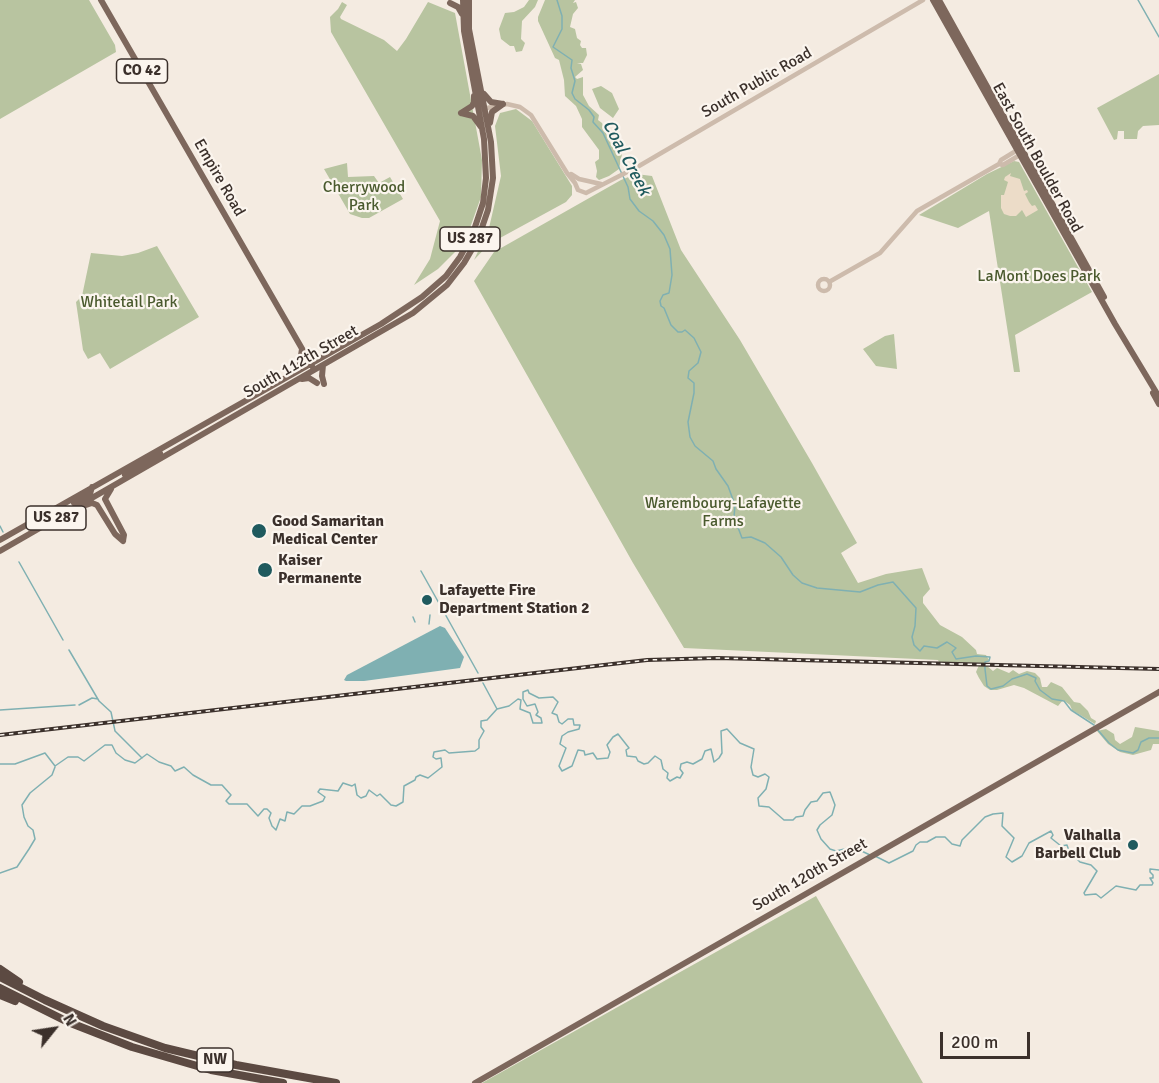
<!DOCTYPE html>
<style>
body{margin:0}
#map{position:relative;width:1159px;height:1083px;overflow:hidden;background:#f4ebe1;font-family:Signika,sans-serif}
canvas{display:block}
.north{position:absolute;left:24px;top:999px;width:60px;height:60px;-webkit-text-stroke:4px #fbf5ee;paint-order:stroke;rotate:60deg;font-size:16px;font-weight:700;line-height:24px;text-align:center;color:#3b302b}
.north::after{content:'';display:block;margin:auto;width:21px;height:27px;background:#3b302b;clip-path:polygon(50% 0,100% 100%,50% 72%,0 100%)}
.scale{position:absolute;left:940px;top:1032px;width:90px;height:27px;box-sizing:border-box;border:3px solid #3b302b;border-top:0;padding-left:8px;font-size:18px;line-height:21px;white-space:nowrap;color:#3b302b;-webkit-text-stroke:4px #fbf5ee;paint-order:stroke}
</style>
<div id="map">
<canvas width="1159" height="1083"></canvas>
<div class="north">N</div>
<div class="scale">200 m</div>
</div>
<script>
const context = document.querySelector('canvas').getContext('2d');
context.lineJoin = 'round';
function paint(path, color) {
  context.fillStyle = color;
  context.fill(path, 'evenodd');
}
function poly(rows) {
  const path = new Path2D();
  for (const r of rows) {
    if (r.length === 3) {
      path.moveTo(r[0] + r[2], r[1]);
      path.arc(r[0], r[1], r[2], 0, 2 * Math.PI);
      continue;
    }
    path.moveTo(r[0], r[1]);
    for (let i = 2; i < r.length; i += 2) path.lineTo(r[i], r[i + 1]);
  }
  return path;
}
function trace(path, color, width, dash) {
  context.strokeStyle = color;
  context.lineWidth = width;
  context.lineCap = dash ? 'butt' : 'round';
  context.setLineDash(dash || []);
  context.stroke(path);
}
function write(font, color, halo, rows, align = 'center') {
  context.font = font + ' Signika,sans-serif';
  context.lineWidth = 4.5;
  context.setLineDash([]);
  context.textBaseline = 'middle';
  context.strokeStyle = halo;
  context.fillStyle = color;
  for (const [text, x, y, turn = 0] of rows) {
    context.save();
    context.translate(x, y);
    context.rotate((+turn || 0) * Math.PI / 180);
    context.textAlign = isNaN(turn) ? turn : align;
    if (halo) context.strokeText(text, 0, 0);
    context.fillText(text, 0, 0);
    context.restore();
  }
}
const green = poly([
 [0,0,89,0,115,45,116,52,0,119],
 [529,0,538,0,535,7,522,21,521,39,525,43,522,51,516,52,514,46,510,46,501,39,499,29,505,13,514,12,524,7],
 [545,0,575,0,573,3,576,2,578,8,573,14,570,27,575,29,577,38,581,41,580,45,582,48,586,48,587,55,583,63,577,63,581,64,583,70,575,77,577,79,583,77,583,95,589,106,599,115,598,120,602,123,609,141,622,154,619,169,609,176,599,180,596,177,597,171,595,162,599,159,599,150,582,127,582,119,576,106,565,96,564,80,559,60,555,58,538,21,538,17],
 [342,2,347,5,340,17,341,19,384,40,397,51,406,39,428,2,455,13,482,160,481,197,465,242,438,269,414,285,430,259,440,221,331,32,330,17,338,9],
 [1159,74,1159,125,1143,126,1138,131,1137,139,1124,139,1124,131,1118,131,1117,139,1114,140,1097,108],
 [601,86,612,93,619,109,613,118,600,108,592,89],
 [516,109,532,121,572,186,572,195,566,202,489,244,474,260,489,228,501,176,495,126,500,113],
 [1014,161,1019,162,1092,292,1015,335,1020,372,1014,372,989,211,958,228,919,215,987,174],
 [347,163,348,177,374,176,379,183,390,177,403,199,369,218,362,218,350,214,324,169],
 [636,174,652,176,681,250,740,340,812,463,857,543,841,553,858,583,886,574,922,568,930,589,923,597,923,603,940,625,962,637,976,650,977,654,986,655,989,660,984,663,939,662,938,660,684,648,633,563,474,281,494,252,621,180],
 [157,246,199,317,110,369,100,353,88,359,83,350,76,302,82,296,91,253,122,256,138,253],
 [894,334,897,369,876,366,863,349,885,336],
 [979,665,987,666,993,671,997,668,1009,673,1013,670,1019,674,1027,671,1035,673,1040,678,1042,687,1047,687,1051,682,1062,687,1074,702,1080,703,1088,711,1091,718,1096,721,1095,724,1072,710,1070,705,1063,700,1058,706,1024,688,1014,685,997,690,990,690,984,686,979,678,976,672],
 [1135,727,1159,731,1159,744,1153,744,1151,750,1133,755,1120,752,1108,744,1097,731,1106,729,1114,734,1115,740,1120,744,1132,737],
 [816,896,923,1083,482,1083]
]);
const plaza = poly([
 [1011,173,1010,176,1020,179,1024,191,1027,190,1028,192,1025,194,1029,202,1032,206,1035,205,1038,210,1026,217,1022,210,1016,216,1010,216,1004,214,1001,208,1001,195,1004,195,1008,182,1004,180,1005,177]
]);
const water = poly([
 [440,626,445,628,464,657,460,668,364,681,346,681,344,680,347,675]
]);
const stream = poly([
 [557,0,562,16,562,29,553,47,572,60,571,68,575,81,572,93,575,99,589,110,594,117,593,122,603,133,628,187,630,199,639,211,653,221,664,235,670,249,672,275,669,293,663,295,660,301,661,306,664,308,671,325,678,332,682,332,685,330,694,338,701,352,698,363,689,371,688,378,694,383,694,393,688,422,690,437,695,446,713,461,716,469,728,486,735,505,734,517,742,538,751,537,765,543,781,557,793,575,802,583,817,588,860,592,878,585,893,582,916,608,915,626,912,637,914,645,920,651,924,646,937,648,947,642,956,648,952,652,956,659,976,656,990,657,989,661,985,662,985,669,987,686,991,689,1003,686,1012,679,1027,674,1036,678,1035,681,1040,690,1052,699,1064,701,1071,710,1094,725],
 [1138,0,1159,37],
 [0,526,3,532],
 [19,562,63,640],
 [421,571,478,673],
 [413,617,415,622],
 [429,624,430,615],
 [69,650,99,701,111,712,115,731,142,758],
 [483,683,497,709],
 [79,705,92,698,98,699],
 [0,710,75,705],
 [1097,729,1109,743,1118,750,1133,753,1138,750,1141,742,1149,738,1159,738],
 [0,764,15,764,45,753,55,766,68,757,78,757,84,761,105,745,112,745,116,753,125,760,135,763,147,754,159,762,171,766,175,771,184,767,193,775,211,785,222,785,231,795,226,801,229,804,247,804,258,816,264,809,267,809,271,813,269,818,272,826,276,830,280,819,285,821,287,812,294,814,302,806,310,806,323,801,325,797,318,792,320,789,338,791,343,783,352,786,355,784,357,795,361,798,366,796,369,790,377,796,380,794,391,805,396,806,403,802,404,786,415,780,416,777,420,775,428,778,442,767,441,758,436,759,433,757,434,752,445,750,449,753,475,751,479,748,479,740,484,731,481,727,481,721,487,720,497,709,509,706,518,699,521,700,520,709,530,713,533,723,542,723,541,718,536,715,538,712,535,704,527,706,523,699,523,692,528,690,529,693,539,698,553,697,558,702,552,713,557,715,559,722,562,724,568,719,573,719,574,725,580,725,579,729,568,732,562,736,560,744,566,748,559,766,562,771,572,766,578,750,584,751,585,755,593,753,597,759,608,758,610,752,607,745,613,737,618,734,629,748,626,750,627,756,636,757,638,761,644,764,648,763,655,756,661,760,663,769,668,773,667,778,670,781,677,777,680,778,683,773,680,769,681,764,687,762,693,764,702,759,705,751,711,749,714,762,719,758,722,753,721,731,727,729,740,743,754,749,751,767,753,775,758,777,765,774,769,777,766,789,758,798,759,806,769,807,784,820,793,820,796,817,803,816,805,810,811,802,817,801,823,793,830,792,835,805,832,815,820,825,817,830,821,839,830,849,836,851,853,847,870,855],
 [875,856,889,863,913,851,916,845,920,842,927,842,936,837,945,837,952,844,960,846,962,840,985,817,993,814,1003,813,1002,826,1014,838,1006,857,1012,862,1022,856,1029,843,1051,831,1053,835,1051,838,1061,846,1067,845,1069,851,1080,862,1091,865,1097,871,1084,893,1085,895,1096,894,1101,898,1116,886,1136,890,1140,885,1152,885,1153,883,1150,878,1153,878,1153,875,1150,872,1150,869,1159,870],
 [0,873,17,867,29,849,35,839,33,830,28,826,24,817,22,805,30,793,52,775,55,767]
]);
const minor = poly([
 [482,109,507,104,520,107,531,115,567,173,575,183,578,190,586,193,639,166,923,0],
 [999,164,1003,165,1023,153],
 [571,174,579,179,601,184],
 [824,285,6],
 [829,282,880,253,917,211,999,164,1001,160,1019,149]
]);
const major = poly([
 [101,0,312,366],
 [933,0,1115,324,1159,397],
 [939,0,1104,297],
 [450,3,458,7,462,14],
 [484,94,491,102,503,104],
 [461,113,472,106,474,102,474,96],
 [461,113,473,116,481,127],
 [490,123,492,112,503,104],
 [323,365,322,376,324,384],
 [299,369,302,349],
 [302,379,309,378,317,383],
 [1153,393,1159,404],
 [125,475,160,453],
 [111,489,105,499,124,535,123,541],
 [74,503,90,494,92,487],
 [86,505,92,503,97,505,115,534,123,541],
 [0,540,381,324,422,297,446,276,460,257,473,233,483,203,486,178,484,139,464,31,463,0],
 [0,551,413,313,447,285,464,263,478,239,488,210,493,178,491,142,469,29,469,0],
 [475,1083,1159,692]
]);
const highway = poly([
 [0,969,19,982],
 [0,977,45,1000,103,1026,165,1048,236,1065,336,1083],
 [0,988,68,1022,132,1047,211,1070,283,1083],
 [0,995,15,1001]
]);
const rail = poly([
 [0,735,647,660,717,658,1159,669]
]);
const markers = [
 [259,531,8,"#1f5a5e"],
 [265,570,8,"#1f5a5e"],
 [427,600,6,"#1f5a5e"],
 [1133,845,6,"#1f5a5e"]
];
const shields = [
 [142,71,51],
 [470,239,60],
 [56,518,60],
 [215,1060,36]
];
const shieldNames = [
 ["CO 42",142,71],
 ["US 287",470,239],
 ["US 287",56,518],
 ["NW",215,1060]
];
const streetNames = [
 ["South Public Road",757,83,-30],
 ["East South Boulder Road",1037,158,61],
 ["Empire Road",219,178,60],
 ["South 112th Street",301,362,-30],
 ["South 120th Street",810,875,-30]
];
const parkNames = [
 ["Cherrywood",364,188],
 ["Park",364,206],
 ["LaMont Does Park",1039,277],
 ["Whitetail Park",129,303],
 ["Warembourg-Lafayette",723,504],
 ["Farms",723,522]
];
const poiNames = [
 ["Good Samaritan",272,522],
 ["Medical Center",272,540],
 ["Kaiser",278,561],
 ["Permanente",278,579],
 ["Lafayette Fire",439,591],
 ["Department Station 2",439,609],
 ["Valhalla",1121,836,"right"],
 ["Barbell Club",1121,854,"right"]
];
const waterNames = [
 ["Coal Creek",626,158,62]
];
paint(green, '#b8c4a0');
paint(plaza, '#ecdcc8');
paint(water, '#7fb0b2');
trace(stream, '#7fb0b2', 1.5);
trace(minor, '#cdbbac', 4.5);
trace(major, '#7d675c', 6);
trace(highway, '#5c4a42', 8);
trace(rail, '#3b302b', 4);
trace(rail, '#fbf5ee', 1.5, [4.5]);
for (const [x, y, r, color] of markers) {
  const dot = new Path2D();
  dot.arc(x, y, r, 0, 2 * Math.PI);
  context.fillStyle = color;
  context.fill(dot);
  trace(dot, '#fbf5ee', 2);
}
for (const [x, y, w] of shields) {
  const box = new Path2D();
  box.roundRect(x - w / 2, y - 12, w, 24, 4.5);
  context.fillStyle = '#fbf5ee';
  context.fill(box);
  trace(box, '#3b302b', 1.5);
}
write('bold 15px', '#3b302b', null, shieldNames);
write('16px', '#3b302b', '#fbf5ee', streetNames);
write('16px', '#4a5a2e', '#fbf5ee', parkNames);
write('bold 16px', '#3b302b', '#fbf5ee', poiNames, 'left');
write('italic 18px', '#1f5a5e', '#fbf5ee', waterNames);
</script>
